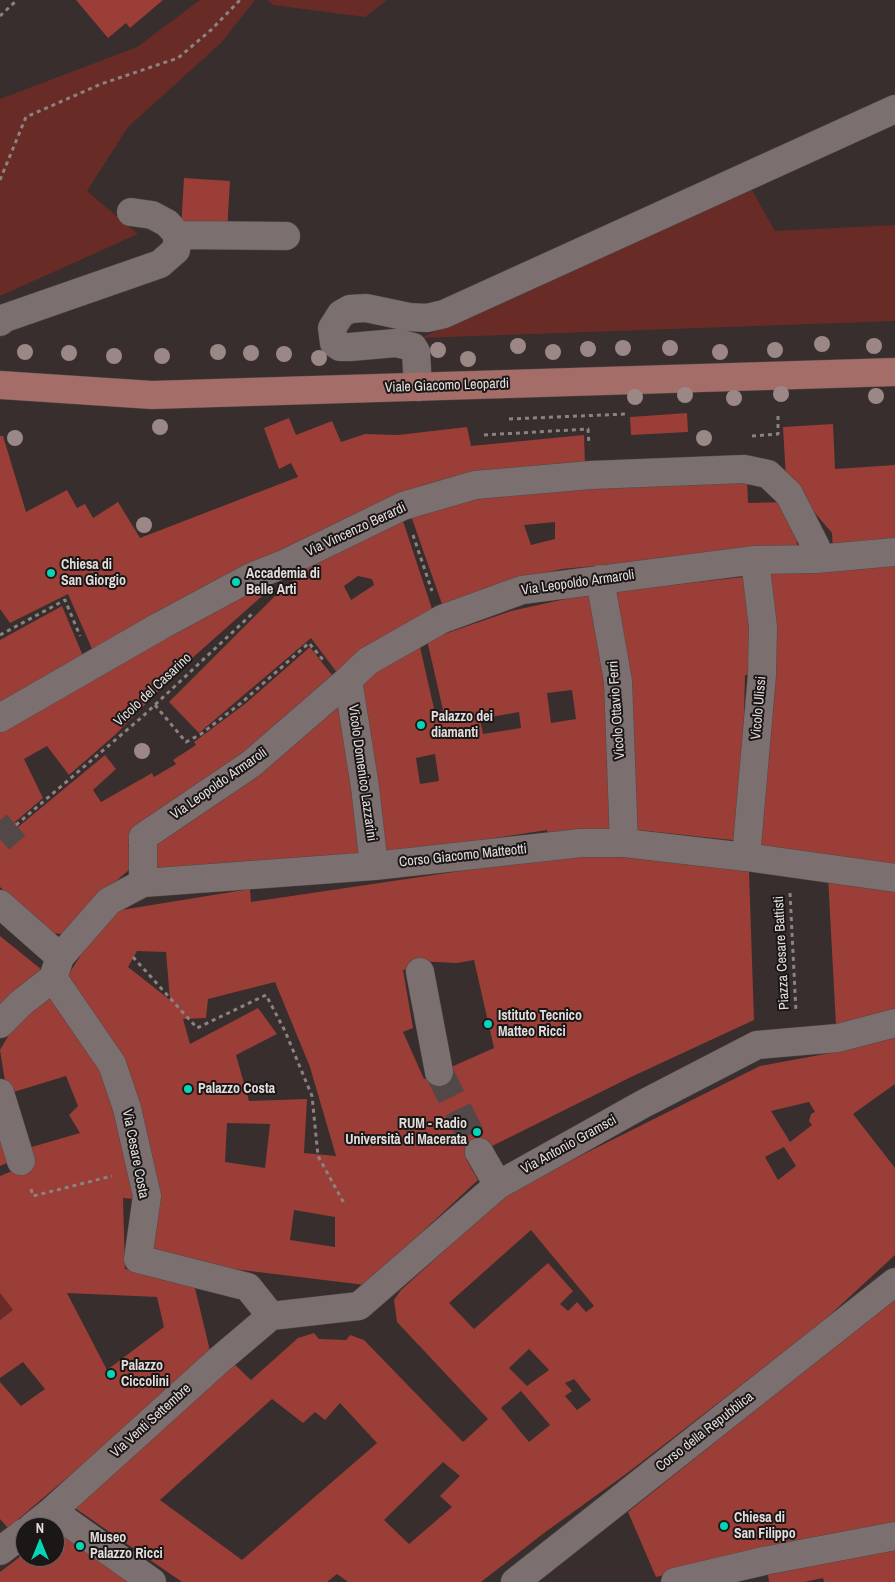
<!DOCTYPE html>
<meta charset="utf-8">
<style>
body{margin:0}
#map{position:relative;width:895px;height:1582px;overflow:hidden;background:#372e2d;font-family:"Archivo Narrow",sans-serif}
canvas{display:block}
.north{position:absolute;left:15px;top:1517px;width:50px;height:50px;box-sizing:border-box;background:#1b1717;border:1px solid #6b6666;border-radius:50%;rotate:0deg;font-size:14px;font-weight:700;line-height:20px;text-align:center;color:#e3dddc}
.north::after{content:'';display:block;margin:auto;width:18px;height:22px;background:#05d5b6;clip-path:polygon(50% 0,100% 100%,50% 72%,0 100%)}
</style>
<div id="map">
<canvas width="895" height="1582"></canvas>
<div class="north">N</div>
</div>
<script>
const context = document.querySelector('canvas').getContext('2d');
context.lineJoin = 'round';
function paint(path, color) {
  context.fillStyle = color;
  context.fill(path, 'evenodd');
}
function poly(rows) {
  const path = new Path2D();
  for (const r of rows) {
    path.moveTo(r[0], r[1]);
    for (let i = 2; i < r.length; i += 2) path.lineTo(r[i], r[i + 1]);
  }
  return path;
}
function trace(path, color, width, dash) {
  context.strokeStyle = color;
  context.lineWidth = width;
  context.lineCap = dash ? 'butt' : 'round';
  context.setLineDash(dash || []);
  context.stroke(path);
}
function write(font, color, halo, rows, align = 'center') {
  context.font = font + ' "Archivo Narrow",sans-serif';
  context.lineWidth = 4;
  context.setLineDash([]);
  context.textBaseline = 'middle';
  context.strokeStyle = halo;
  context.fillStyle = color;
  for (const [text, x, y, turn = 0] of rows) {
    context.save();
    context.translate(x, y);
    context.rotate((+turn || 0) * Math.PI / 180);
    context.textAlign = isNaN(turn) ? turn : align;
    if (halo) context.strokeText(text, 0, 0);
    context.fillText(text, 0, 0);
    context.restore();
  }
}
const green = poly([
 [200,0,255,0,221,43,128,127,87,191,138,234,0,296,0,99,137,47],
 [267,0,387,0,365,17,273,5],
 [752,190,775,231,895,225,895,321,421,338,517,293],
 [0,1293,13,1310,0,1320]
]);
const building = poly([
 [76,0,163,0,130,28,126,23,108,38],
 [184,178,230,181,227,232,181,229],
 [687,413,688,432,631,435,630,417],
 [289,418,296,435,332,421,341,442,365,434,398,435,467,427,471,446,584,435,585,465,513,471,96,658,68,594,10,623,0,609,0,436,3,436,26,512,67,490,77,508,85,504,93,518,118,502,140,538,298,477,291,463,279,469,264,428],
 [833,424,835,469,895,465,895,546,833,552,832,533,786,479,783,427],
 [747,479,748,503,787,502,798,547,562,569,503,583,442,604,411,516,473,495],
 [555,522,555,539,531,545,524,525],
 [402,518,433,612,338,674,311,638,199,733,169,702,276,595,309,567,366,535],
 [358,576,372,579,374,585,351,600,344,586],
 [895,557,895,867,753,846,762,569],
 [752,576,759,675,745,675,741,841,628,829,608,592],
 [263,577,270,589,181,668,116,734,69,775,47,746,24,759,43,798,15,822,18,827,105,755,116,769,93,790,101,802,152,773,154,777,176,764,173,760,196,745,194,742,245,704,310,647,335,679,197,795,128,845,137,863,86,907,63,934,46,933,0,887,0,723],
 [597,592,619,830,548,837,547,830,379,856,354,684,418,638,435,713,443,710,427,640,511,611],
 [572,690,576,719,551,723,547,693],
 [519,712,521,728,483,734,480,719],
 [435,754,439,781,420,784,416,758],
 [62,606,86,663,0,711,0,640],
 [345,693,368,857,151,871,151,836],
 [582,853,749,871,754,1020,631,1077,466,1159,478,1180,365,1285,192,1264,149,1255,158,1190,64,981,98,929,115,911,250,889,251,902],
 [137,951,166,952,170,1000,128,967],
 [474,960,494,1048,424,1079,403,1032,413,1028,403,970,414,969,414,961,457,963],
 [275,982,310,1067,336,1156,304,1153,307,1099,249,1101,236,1055,277,1034,258,1008,190,1044,183,1019,206,1018,208,999],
 [227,1123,270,1124,265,1168,225,1162],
 [294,1210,335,1217,335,1247,290,1240],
 [828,876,895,887,895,1009,836,1026],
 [0,936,47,974,0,1012],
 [52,991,79,1028,122,1111,134,1199,123,1198,125,1269,162,1272,194,1284,211,1355,8,1528,0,1519,0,1382,21,1406,45,1389,23,1362,0,1378,0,1320,13,1310,0,1293,0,1176,31,1163,28,1148,80,1133,69,1115,78,1106,66,1076,7,1094,0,1050,21,1014],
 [67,1293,157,1297,164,1327,107,1370],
 [895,1028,895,1084,853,1114,895,1168,895,1255,819,1325,626,1474,544,1533,481,1582,348,1582,337,1574,327,1582,182,1582,72,1506,231,1361,251,1380,298,1338,314,1333,319,1339,346,1340,350,1335,364,1340,463,1442,488,1419,397,1322,394,1300,401,1290,503,1197,534,1179,760,1066,841,1051],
 [809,1102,815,1112,811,1114,809,1121,812,1125,790,1142,771,1111],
 [784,1147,796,1166,778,1180,765,1157],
 [531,1230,594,1306,586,1312,577,1302,568,1311,560,1304,573,1291,548,1263,474,1329,449,1303],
 [529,1349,549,1370,527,1386,509,1368],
 [574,1379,591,1400,577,1410,565,1396,572,1391,565,1383],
 [521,1391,550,1425,529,1442,501,1408],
 [272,1399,303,1423,315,1412,325,1420,340,1403,377,1443,242,1560,160,1500],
 [443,1462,460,1476,440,1496,452,1507,409,1544,384,1520],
 [0,1115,16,1159,0,1166],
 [895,1298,895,1522,656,1577,628,1512],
 [55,1530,129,1582,0,1582,0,1572,25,1553,25,1557,55,1557],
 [895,1549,895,1582,824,1582,823,1578,804,1582,769,1582,768,1575]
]);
const minorTunnel = poly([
 [0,839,16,825],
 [439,1072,479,1152]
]);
const path = poly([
 [0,16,17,0],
 [0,180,26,117,101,84,178,58,211,30,240,0],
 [509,419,626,414],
 [484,435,588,429,589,445],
 [752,436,778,434,778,414],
 [413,535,432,591],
 [0,635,65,600,80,636],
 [155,705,186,742,201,734,241,703,309,643,324,661],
 [16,825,142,717,253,613],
 [790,893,796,1012],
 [133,957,197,1028,266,995,285,1031,312,1096,318,1156,345,1205],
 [31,1189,33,1196,112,1176]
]);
const minor = poly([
 [131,212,152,215,167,223,178,235],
 [0,322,5,318,160,264,176,250,178,235,286,236],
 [418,387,416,352,413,347,396,343,350,347,340,347,334,343,332,328,341,314,350,309,366,308,409,317,427,318,444,314,895,109],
 [600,579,618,681,624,843],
 [348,680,365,787,374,866],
 [0,718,160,626,251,577,284,564,403,506,475,485,591,475,744,469,768,474,789,494,816,547,816,559],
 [746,857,762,675,763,627,755,560],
 [143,883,143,837,251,764,348,680,368,661,442,619,522,590,755,560,816,559,895,552],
 [0,904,60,957],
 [420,972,439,1072],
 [53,978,112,1064,127,1108,147,1196,138,1259,248,1287,271,1316],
 [0,1024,21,1003,53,978,60,957,109,901,143,883,374,866,581,843,624,843,746,857,895,878],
 [0,1093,21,1161],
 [479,1152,498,1185],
 [271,1316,359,1306,498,1185,643,1104,757,1045,838,1038,895,1023],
 [52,1511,152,1582],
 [32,1527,52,1511,219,1360,271,1316],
 [0,1551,25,1532],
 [515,1582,895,1282],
 [675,1582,764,1561,895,1536]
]);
const major = poly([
 [0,385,152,395,895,372]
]);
const trees = [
 [822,344],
 [518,346],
 [874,346],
 [623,348],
 [670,348],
 [588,349],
 [438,350],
 [775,350],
 [25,352],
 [218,352],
 [553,352],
 [720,352],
 [69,353],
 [251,353],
 [284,354],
 [114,356],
 [162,356],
 [319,358],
 [468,359],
 [781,394],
 [685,395],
 [876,396],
 [635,397],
 [734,398],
 [160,427],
 [15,438],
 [704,438],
 [144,525],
 [142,751]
];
const markers = [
 [51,573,5,"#05d5b6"],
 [236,582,5,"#05d5b6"],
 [421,725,5,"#05d5b6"],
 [488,1024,5,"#05d5b6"],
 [188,1089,5,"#05d5b6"],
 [477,1132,5,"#05d5b6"],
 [111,1374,5,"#05d5b6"],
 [724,1526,5,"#05d5b6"],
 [80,1546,5,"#05d5b6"]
];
const streetNames = [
 ["Viale Giacomo Leopardi",447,386,-2],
 ["Via Vincenzo Berardi",356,530,-25],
 ["Via Leopoldo Armaroli",578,583,-8],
 ["Vicolo del Casarino",153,690,-43],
 ["Vicolo Ulissi",759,708,-85],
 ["Vicolo Ottavio Ferri",617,710,-94],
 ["Vicolo Domenico Lazzarini",362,773,82],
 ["Via Leopoldo Armaroli",219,784,-35],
 ["Corso Giacomo Matteotti",463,856,-6],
 ["Piazza Cesare Battisti",782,953,-93],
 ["Via Antonio Gramsci",569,1145,-29],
 ["Via Cesare Costa",135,1154,79],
 ["Via Venti Settembre",151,1421,-42],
 ["Corso della Repubblica",705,1432,-38]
];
const poiNames = [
 ["Chiesa di",61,565],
 ["San Giorgio",61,581],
 ["Accademia di",246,574],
 ["Belle Arti",246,590],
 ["Palazzo dei",431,717],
 ["diamanti",431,733],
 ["Istituto Tecnico",498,1016],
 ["Matteo Ricci",498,1032],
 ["Palazzo Costa",198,1089],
 ["RUM - Radio",467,1124,"right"],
 ["Università di Macerata",467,1140,"right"],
 ["Palazzo",121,1366],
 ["Ciccolini",121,1382],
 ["Chiesa di",734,1518],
 ["San Filippo",734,1534],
 ["Museo",90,1538],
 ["Palazzo Ricci",90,1554]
];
paint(green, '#692b26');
paint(building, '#9a3e37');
trace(minorTunnel, '#514847', 28, [28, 14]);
trace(minor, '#514a49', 29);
trace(major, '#514a49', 29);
trace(path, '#8a8382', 3, [4, 4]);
trace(minor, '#7b706f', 28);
trace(major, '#a46d67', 28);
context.fillStyle = '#9b8886';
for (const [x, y] of trees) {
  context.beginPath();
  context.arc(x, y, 8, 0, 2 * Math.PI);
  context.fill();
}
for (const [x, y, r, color] of markers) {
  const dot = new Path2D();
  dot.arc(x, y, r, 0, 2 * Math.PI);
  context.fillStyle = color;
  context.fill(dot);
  trace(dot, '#1b1717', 2);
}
write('14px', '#e3dddc', '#1b1717', streetNames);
write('bold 14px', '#e3dddc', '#1b1717', poiNames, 'left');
</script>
